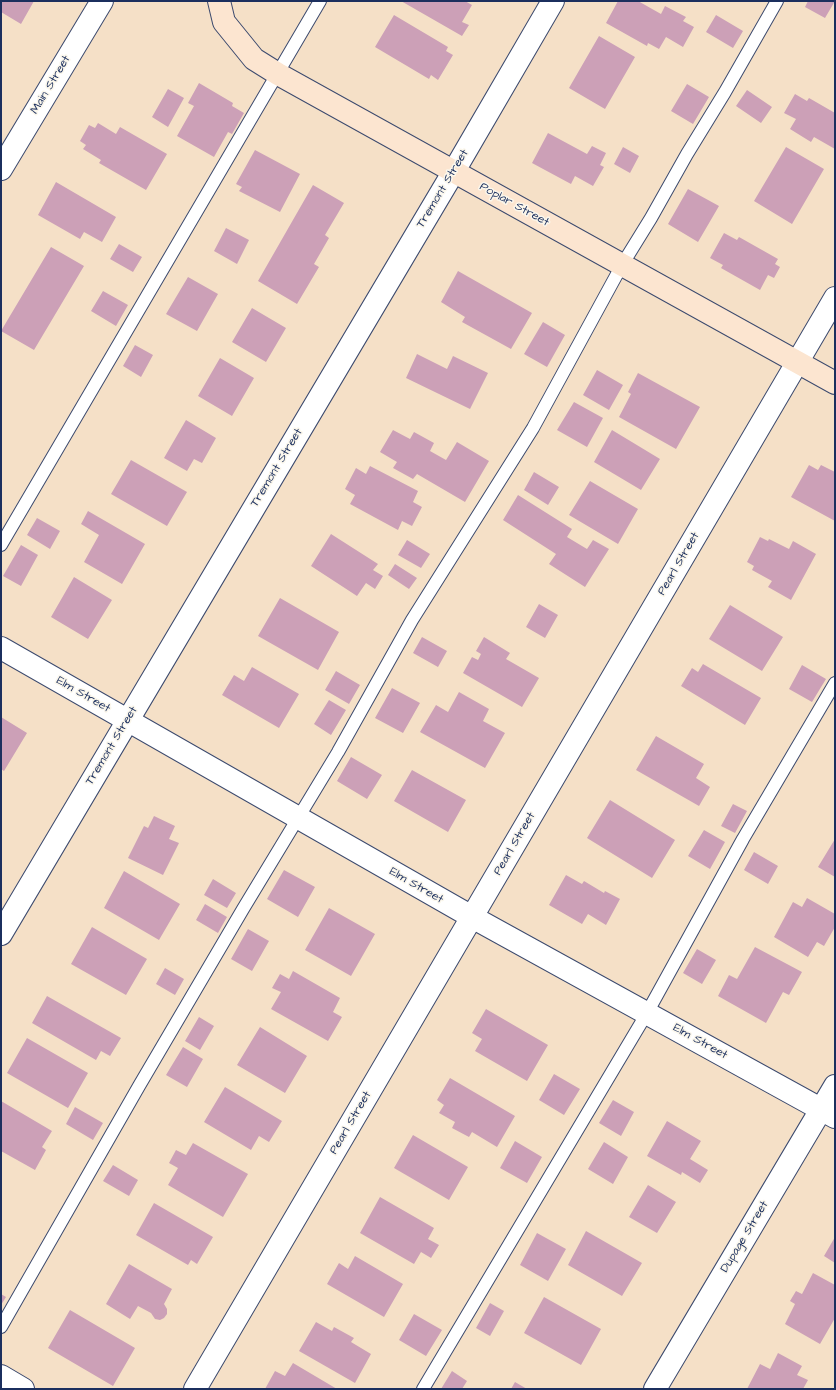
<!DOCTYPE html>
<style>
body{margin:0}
#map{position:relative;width:836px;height:1390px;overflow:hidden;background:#f5e0c7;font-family:"Architects Daughter",sans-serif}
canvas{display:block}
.frame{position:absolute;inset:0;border:2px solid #1b2f5e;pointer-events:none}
</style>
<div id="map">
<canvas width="836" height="1390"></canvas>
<div class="frame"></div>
</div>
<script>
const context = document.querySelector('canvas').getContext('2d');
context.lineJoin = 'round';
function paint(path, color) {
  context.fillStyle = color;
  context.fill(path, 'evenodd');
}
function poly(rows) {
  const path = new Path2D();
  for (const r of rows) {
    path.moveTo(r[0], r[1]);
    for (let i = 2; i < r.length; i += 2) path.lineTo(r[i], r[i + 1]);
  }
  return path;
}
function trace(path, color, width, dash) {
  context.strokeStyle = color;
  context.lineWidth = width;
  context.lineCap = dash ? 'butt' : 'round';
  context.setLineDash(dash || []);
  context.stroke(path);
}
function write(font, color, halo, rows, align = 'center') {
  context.font = font + ' "Architects Daughter",sans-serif';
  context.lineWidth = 3;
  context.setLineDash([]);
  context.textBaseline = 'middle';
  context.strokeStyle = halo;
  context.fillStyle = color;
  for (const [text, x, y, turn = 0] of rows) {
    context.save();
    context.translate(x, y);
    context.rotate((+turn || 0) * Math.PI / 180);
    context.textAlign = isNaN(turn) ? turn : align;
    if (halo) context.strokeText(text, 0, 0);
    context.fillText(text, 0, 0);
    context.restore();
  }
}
const building = poly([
 [1,1,34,1,21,24,1,12],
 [401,1,465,1,472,5,462,22,469,25,462,36],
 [618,1,638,1,661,14,665,6,686,17,683,21,694,27,683,47,666,37,659,49,648,43,647,46,606,23],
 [808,1,835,1,825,18,805,7],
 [394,15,448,47,446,51,453,55,438,80,431,75,429,79,375,47],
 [716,15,743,31,733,48,706,32],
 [599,36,635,57,605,109,569,88],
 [199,83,233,103,232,106,244,113,232,134,228,132,214,157,177,136,194,106,188,103],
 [687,84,709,97,693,124,671,111],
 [168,89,184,98,168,127,152,117],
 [747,90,772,107,761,123,736,106],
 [795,94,807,101,809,98,835,113,835,149,814,137,811,142,790,129,796,119,784,113],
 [98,123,116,134,120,127,167,154,146,190,99,163,101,160,83,149,86,145,80,141,89,125,95,128],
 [548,133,587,154,592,146,606,153,600,165,604,167,593,186,575,176,571,184,532,163],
 [623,147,639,156,630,173,614,164],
 [786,147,824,169,792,224,754,201],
 [255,150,300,174,280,212,239,191,242,187,236,184],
 [56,182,116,217,102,242,84,232,80,239,38,215],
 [313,185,344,203,325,235,329,238,314,264,319,267,297,304,258,281],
 [688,189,719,206,698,242,668,224],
 [226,228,249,240,237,264,214,251],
 [724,233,737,240,739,237,778,259,775,264,780,267,774,278,768,275,760,290,721,268,723,265,710,258],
 [119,244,142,257,133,272,110,259],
 [51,247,84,266,34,350,1,331],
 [458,271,532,313,511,349,462,322,465,317,441,302],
 [188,277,218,294,197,331,166,314],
 [103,291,128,305,116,326,91,311],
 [252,308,286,328,266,362,232,342],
 [543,322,565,335,547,367,524,354],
 [135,345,153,355,141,377,123,366],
 [417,354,447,369,453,356,488,373,470,409,406,378],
 [220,358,254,378,232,416,198,396],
 [597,370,623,385,609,410,583,395],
 [638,373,700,407,676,449,619,417,631,394,628,392],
 [574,402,603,418,587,447,557,430],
 [186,420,216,438,202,463,194,459,187,471,164,458],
 [393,430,410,439,414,432,434,443,430,451,446,460,457,442,489,461,465,502,417,474,413,479,393,468,397,462,380,452],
 [612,430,660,459,641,490,594,462],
 [131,460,187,492,167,526,111,494],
 [809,465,818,470,821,465,835,472,835,521,791,497],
 [370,466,418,491,413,502,422,507,412,526,402,521,398,530,350,504,355,495,345,489,356,468,366,474],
 [534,472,559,487,548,505,524,490],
 [590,481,638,509,618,544,569,515],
 [518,495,572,529,567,537,587,549,593,540,609,549,585,587,549,564,556,554,503,520],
 [88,511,145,544,122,584,84,562,99,535,81,524],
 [37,518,60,531,50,549,27,535],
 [331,534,378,564,373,570,383,576,375,589,366,583,357,596,311,566],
 [760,537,768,541,769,539,789,549,793,541,816,554,791,600,768,587,772,581,752,570,754,566,747,562],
 [407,540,430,554,421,568,398,555],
 [21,545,38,555,21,586,3,576],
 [395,564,417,578,409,589,388,575],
 [74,577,112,600,88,639,51,617],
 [280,598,339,632,318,670,258,636],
 [539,604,558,615,545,638,526,627],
 [730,605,783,637,762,671,709,639],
 [422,637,447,651,438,667,413,653],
 [484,637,510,653,506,659,539,678,522,707,463,673,472,657,478,660,481,654,476,651],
 [703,664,761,698,745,725,681,686,692,668,698,672],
 [802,665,826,679,812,702,789,689],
 [252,667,299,694,279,728,222,695,234,675,244,681],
 [336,671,360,685,349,704,325,690],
 [392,688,420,703,403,733,375,718],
 [459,692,489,709,483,721,505,733,485,768,420,732,436,705,448,712],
 [329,700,346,710,331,735,314,724],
 [1,717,27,733,4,771,1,769],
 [656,736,704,764,696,778,710,787,699,806,636,770],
 [351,757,382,775,367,799,337,781],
 [412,770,466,800,448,832,394,801],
 [610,800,675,840,652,878,587,838],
 [733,804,747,811,735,833,721,826],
 [154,816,175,826,169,839,179,843,163,875,128,858,144,826,148,828],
 [704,830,725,842,710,869,688,856],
 [835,839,835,877,818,867],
 [754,852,778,866,768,884,744,870],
 [284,870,315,887,298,917,267,899],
 [124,871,180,904,159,940,104,908],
 [566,875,582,884,584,881,604,893,605,891,620,899,606,925,588,914,582,924,549,905],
 [213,879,236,893,227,908,204,895],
 [807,898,835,914,835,927,824,946,817,942,808,957,774,937,793,902,802,907],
 [205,904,227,917,218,933,196,920],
 [329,908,375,934,351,976,305,950],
 [92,927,147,959,126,995,71,964],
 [248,929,269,941,252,971,231,959],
 [755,947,802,972,789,995,783,992,766,1023,718,996,729,975,737,979],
 [697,949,716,960,702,984,683,973],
 [165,968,184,979,175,995,156,984],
 [293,971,340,998,333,1012,342,1017,328,1041,271,1009,281,992,272,988,280,974,289,979],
 [47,996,121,1038,110,1056,101,1051,96,1060,32,1023],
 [486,1009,548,1045,527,1081,475,1051,482,1039,472,1033],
 [199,1017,214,1026,200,1050,185,1041],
 [260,1027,307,1056,285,1093,237,1065],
 [27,1038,88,1073,68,1108,7,1073],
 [183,1047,203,1059,187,1087,166,1075],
 [554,1074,580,1089,564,1115,539,1100],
 [450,1078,515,1116,497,1147,472,1132,469,1137,452,1128,455,1122,439,1113,444,1105,437,1100],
 [225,1087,282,1121,269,1142,259,1136,251,1150,204,1122],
 [613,1100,634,1112,621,1136,599,1123],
 [1,1101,52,1131,42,1147,46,1150,35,1170,1,1151],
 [75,1107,103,1123,93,1140,66,1124],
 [667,1121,701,1141,690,1159,708,1170,700,1183,682,1172,681,1175,647,1156],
 [413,1135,468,1167,449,1200,394,1168],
 [515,1141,542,1157,527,1183,500,1168],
 [604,1142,628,1157,613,1184,588,1169],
 [193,1143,248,1174,223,1217,168,1185,178,1168,169,1163,176,1150,186,1155],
 [113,1165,138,1180,129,1196,103,1181],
 [648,1185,676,1202,657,1233,629,1217],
 [380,1197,434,1228,428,1239,439,1245,431,1258,421,1252,414,1264,360,1233],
 [154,1203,213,1237,197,1264,191,1260,188,1265,136,1235],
 [586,1231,642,1263,622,1296,568,1265],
 [537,1233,566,1249,548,1281,520,1265],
 [835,1237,835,1263,824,1256],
 [355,1256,403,1284,384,1317,327,1284,339,1263,348,1269],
 [129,1264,172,1289,164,1304,167,1309,167,1314,164,1318,160,1320,155,1319,151,1313,138,1306,130,1319,106,1304],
 [813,1273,835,1285,835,1318,820,1344,785,1324,795,1304,790,1301,796,1291,802,1294],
 [1,1294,6,1297,1,1305],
 [544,1297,601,1329,581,1365,524,1333],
 [490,1303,504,1311,490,1336,476,1328],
 [70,1310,135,1348,113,1386,48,1348],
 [414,1314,442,1330,426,1356,399,1340],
 [316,1322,332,1331,334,1327,354,1338,351,1342,371,1354,355,1383,299,1351],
 [778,1353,802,1366,797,1375,808,1380,803,1389,747,1389,760,1364,770,1369],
 [293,1363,337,1389,265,1389,275,1371,285,1376],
 [452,1371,467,1381,462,1389,441,1389],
 [515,1382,527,1389,511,1389]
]);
const lane = poly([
 [1,545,320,1],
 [1,1327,139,1086,243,909,338,752,412,620,533,428,622,265,651,218,687,154,725,92,777,1],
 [423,1389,647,1013,743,839,835,683]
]);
const street = poly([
 [1,169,102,1],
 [1,648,472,917,835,1117],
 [1,934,454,171,553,1],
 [1,1376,23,1389],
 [195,1389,835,298],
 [655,1389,835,1086]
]);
const secondary = poly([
 [219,1,224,22,254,59,278,74,835,383]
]);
const streetNames = [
 ["Main Street",51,85,-59],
 ["Tremont Street",443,189,-59],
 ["Poplar Street",514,205,29],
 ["Tremont Street",277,468,-59],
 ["Pearl Street",679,564,-60],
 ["Elm Street",83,695,30],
 ["Tremont Street",112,746,-59],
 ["Pearl Street",515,844,-60],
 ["Elm Street",416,886,30],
 ["Elm Street",700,1042,29],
 ["Pearl Street",351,1123,-60],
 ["Dupage Street",745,1237,-59]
];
paint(building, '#cca0b7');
trace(lane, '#3c4a6e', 14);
trace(street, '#3c4a6e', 24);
trace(secondary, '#3c4a6e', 24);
trace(lane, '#fff', 12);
trace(street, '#fff', 22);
trace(secondary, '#fce5d0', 22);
write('12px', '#1b2f5e', '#fbf7ec', streetNames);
</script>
